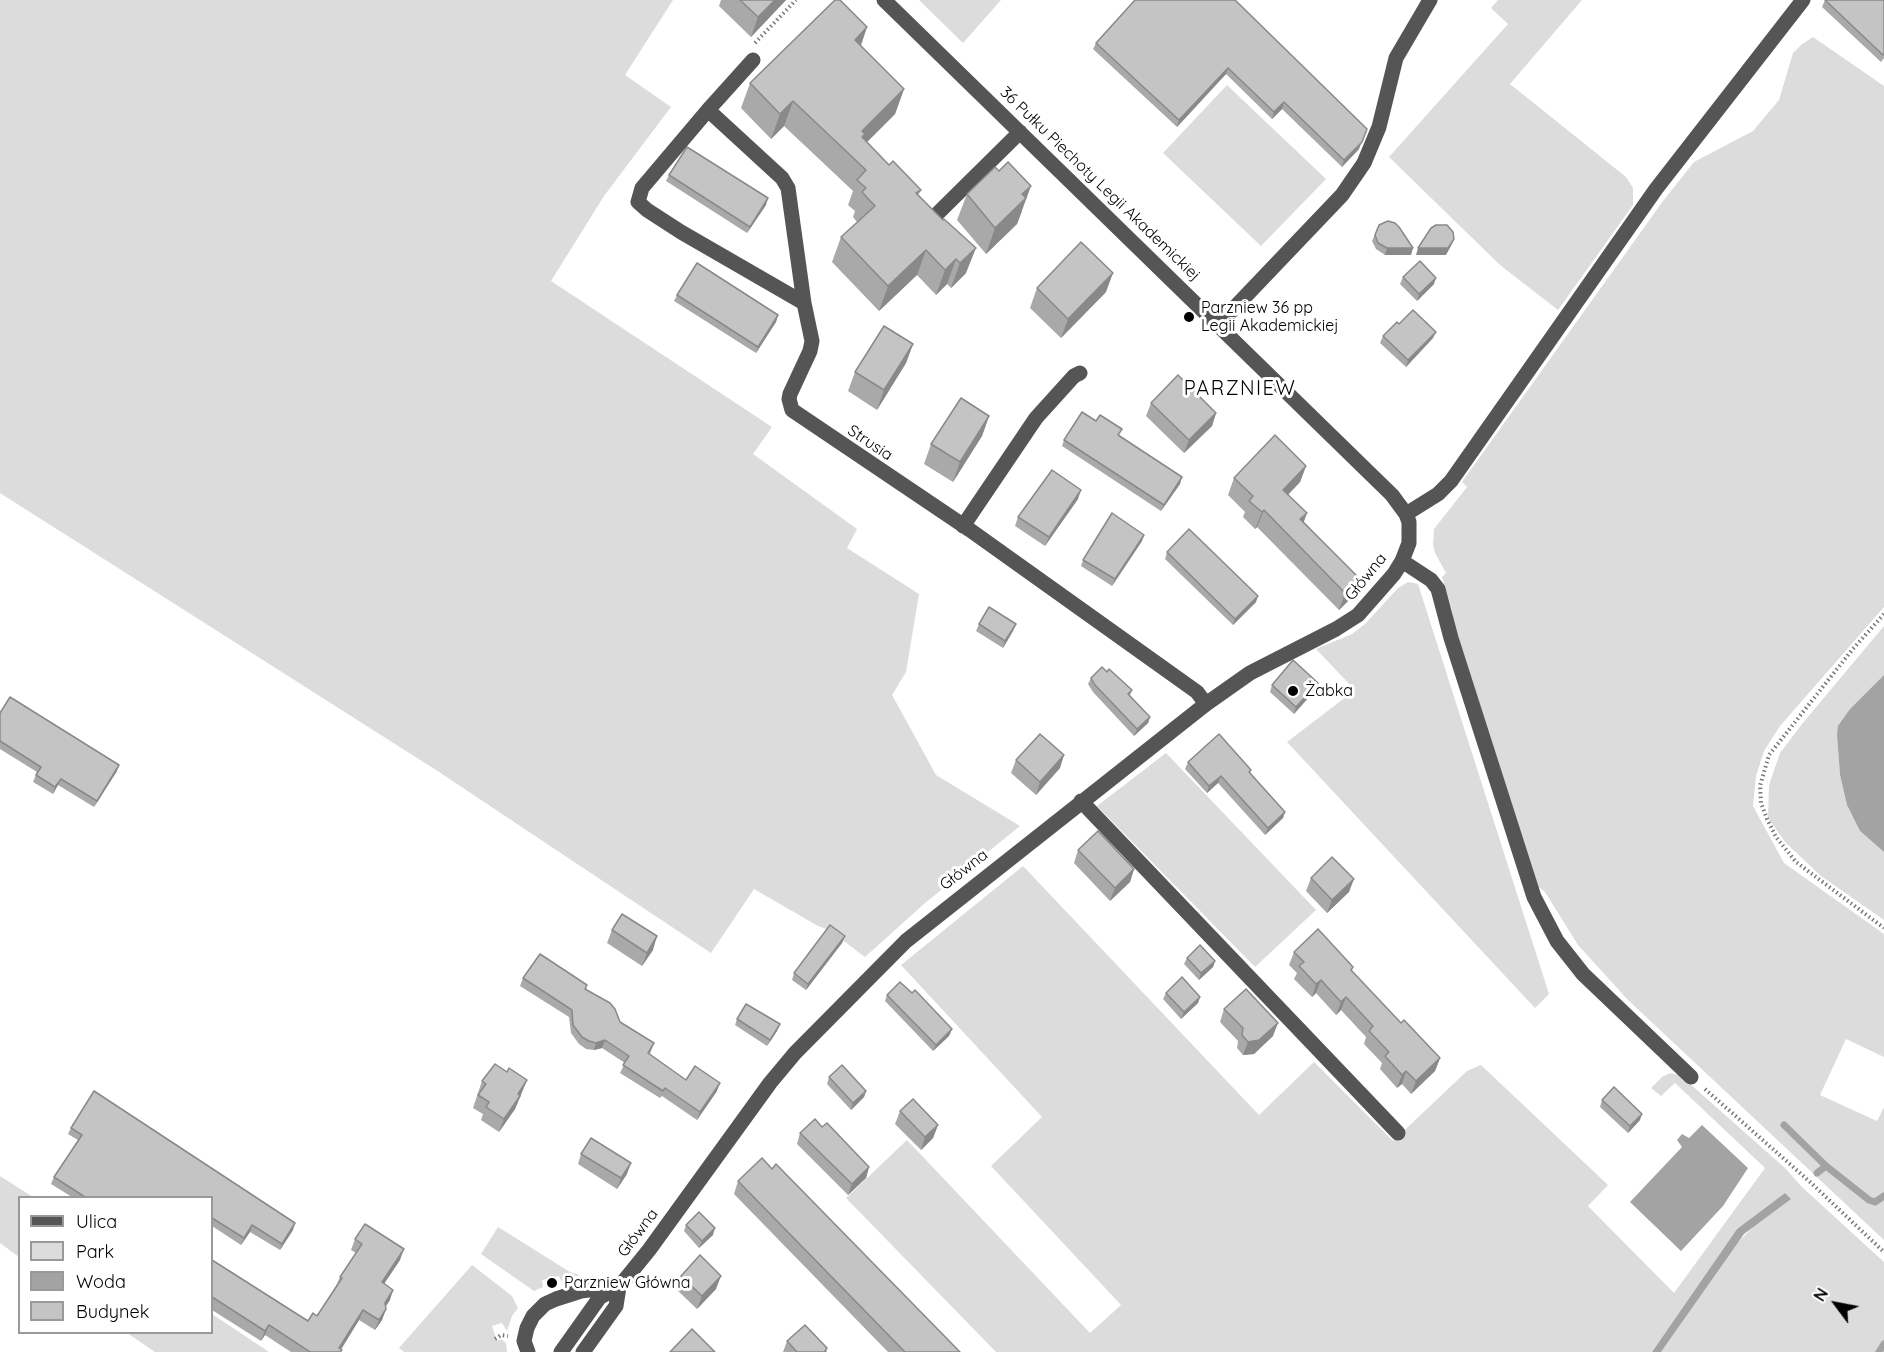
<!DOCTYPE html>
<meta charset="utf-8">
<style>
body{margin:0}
#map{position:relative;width:1884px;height:1352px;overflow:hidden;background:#fff;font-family:Quicksand,sans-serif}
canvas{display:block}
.legend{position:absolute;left:18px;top:1196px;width:195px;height:138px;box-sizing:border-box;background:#fff;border:2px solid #999;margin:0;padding:8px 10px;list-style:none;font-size:18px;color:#000}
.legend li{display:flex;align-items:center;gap:12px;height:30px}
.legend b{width:30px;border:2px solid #999}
.north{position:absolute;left:1806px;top:1274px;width:60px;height:60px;-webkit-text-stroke:4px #fff;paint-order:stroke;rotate:302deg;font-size:16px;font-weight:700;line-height:24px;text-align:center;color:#000}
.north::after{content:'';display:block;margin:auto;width:21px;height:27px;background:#000;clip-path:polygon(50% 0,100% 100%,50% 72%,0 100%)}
</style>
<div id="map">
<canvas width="1884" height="1352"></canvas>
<ul class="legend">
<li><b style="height:8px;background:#555"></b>Ulica</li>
<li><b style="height:16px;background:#dcdcdc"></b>Park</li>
<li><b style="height:16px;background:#a3a3a3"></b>Woda</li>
<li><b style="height:16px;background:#c4c4c4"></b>Budynek</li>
</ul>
<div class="north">N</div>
</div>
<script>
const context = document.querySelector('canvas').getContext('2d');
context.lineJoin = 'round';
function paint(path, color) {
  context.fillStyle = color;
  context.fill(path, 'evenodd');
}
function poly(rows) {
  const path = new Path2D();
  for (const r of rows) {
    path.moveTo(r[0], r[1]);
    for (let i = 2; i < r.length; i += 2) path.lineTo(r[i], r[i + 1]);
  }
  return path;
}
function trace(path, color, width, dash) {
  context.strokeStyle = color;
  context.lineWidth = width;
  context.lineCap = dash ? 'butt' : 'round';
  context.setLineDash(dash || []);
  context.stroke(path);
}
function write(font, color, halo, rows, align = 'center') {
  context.font = font + ' Quicksand,sans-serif';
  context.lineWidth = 6;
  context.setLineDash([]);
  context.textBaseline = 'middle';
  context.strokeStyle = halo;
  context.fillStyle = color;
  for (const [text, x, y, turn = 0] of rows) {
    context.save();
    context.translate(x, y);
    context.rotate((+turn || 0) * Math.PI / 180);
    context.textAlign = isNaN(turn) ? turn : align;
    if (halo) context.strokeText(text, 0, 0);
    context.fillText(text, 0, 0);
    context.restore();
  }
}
const green = poly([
 [0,0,673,0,625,75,671,107,604,196,551,281,772,427,753,454,857,529,847,548,919,594,906,672,892,695,936,775,1020,826,925,903,865,957,829,930,818,926,754,889,711,953,436,770,0,493],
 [919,0,1001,0,963,43],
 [1498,0,1582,0,1510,84,1626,177,1633,188,1633,205,1558,310,1500,265,1389,157,1508,24,1491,8],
 [1813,37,1884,86,1884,607,1780,726,1764,751,1756,776,1753,806,1784,863,1884,934,1884,1057,1846,1039,1820,1095,1877,1121,1884,1107,1884,1240,1628,1000,1578,945,1545,892,1536,885,1457,639,1452,610,1442,577,1446,573,1435,553,1433,545,1434,529,1467,487,1462,482,1663,201,1694,162,1753,131,1779,100,1793,53,1801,45],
 [1227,85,1326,179,1261,246,1163,153],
 [1408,582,1418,584,1549,994,1535,1008,1287,742,1355,690,1316,649,1352,634,1365,624,1398,588],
 [1884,626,1884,675,1850,709,1837,735,1840,775,1847,805,1860,831,1884,852,1884,920,1821,876,1786,843,1768,818,1769,785,1780,753,1802,724],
 [1166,753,1316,910,1255,967,1097,806],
 [1023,866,1259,1115,1314,1062,1393,1141,1467,1071,1481,1065,1608,1185,1588,1206,1674,1293,1765,1168,1675,1083,1661,1096,1651,1088,1662,1077,1670,1073,1680,1075,1785,1168,1802,1187,1884,1262,1884,1352,1661,1352,1734,1246,1754,1226,1790,1199,1785,1193,1737,1229,1652,1352,996,1352,846,1198,907,1140,1090,1333,1121,1305,991,1166,1042,1117,901,965],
 [0,1176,33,1197,20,1198,19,1257,0,1243],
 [498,1227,570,1272,580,1275,561,1281,559,1276,542,1280,543,1287,534,1291,481,1254],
 [472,1265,512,1296,518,1308,512,1316,507,1331,502,1323,492,1326,497,1341,501,1339,506,1343,507,1352,404,1352,399,1348],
 [212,1314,269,1352,155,1352,127,1333,212,1332]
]);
const water = poly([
 [1884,675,1884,852,1860,831,1847,805,1840,775,1837,735,1838,726,1850,709],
 [1702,1125,1748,1168,1723,1206,1681,1251,1630,1202,1682,1147,1677,1140,1682,1134,1689,1138],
 [1785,1193,1791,1199,1744,1234,1661,1352,1652,1352,1737,1229]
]);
const stream = poly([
 [1784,1125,1826,1166,1869,1200,1875,1202,1884,1196],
 [1817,1173,1826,1166],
 [1879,1352,1884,1344]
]);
const path = poly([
 [755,43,796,0],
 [1884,614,1852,650,1769,755,1760,786,1761,803,1767,819,1776,837,1796,862,1884,928],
 [1705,1089,1809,1181,1884,1252],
 [495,1339,501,1335,508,1336]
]);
const minor = poly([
 [753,60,708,110,642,188,638,202,647,210,681,232,804,303],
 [708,110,782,178,788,188,804,303,812,341,810,351,790,394,789,399,792,410,970,530,1197,692,1206,704],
 [933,218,1020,132],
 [1218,325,1342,195,1364,163,1379,127,1396,58,1430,0],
 [1406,514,1438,494,1451,481,1656,189,1803,0],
 [963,526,1036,418,1074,376,1080,373],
 [1402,561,1431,580,1438,589,1451,638,1534,897,1557,941,1583,974,1691,1077],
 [1081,801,1398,1133],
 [528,1352,524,1341,527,1328,533,1316,545,1304,556,1299,581,1291,613,1287],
 [561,1352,600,1297,619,1287,649,1250,770,1083,795,1053,906,941,1206,704,1250,673,1336,629,1358,615,1394,574,1402,561,1409,543,1409,522,1406,514,1392,495,884,0],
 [583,1352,616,1306,619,1287]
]);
const wall = poly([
 [721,0,786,0,751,37,719,6],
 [1135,0,1359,149,1342,167,1282,109,1272,119,1226,74,1177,127,1093,49,1096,43],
 [1825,0,1883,0,1884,58,1881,62,1822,7],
 [867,27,861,46,904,89,895,114,867,142,889,165,921,190,918,196,966,273,951,288,947,284,936,295,917,275,879,311,832,262,841,237,857,222,853,217,855,211,848,205,853,191,784,126,771,139,741,108,750,83],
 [669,175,766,205,747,233,666,181],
 [967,194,1022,211,1017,224,986,254,957,220],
 [1379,225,1411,255,1385,255,1376,249,1372,241],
 [1403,277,1434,284,1417,301,1400,284],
 [1037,288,1106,292,1061,338,1030,308],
 [677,295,778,315,776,322,756,353,674,301],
 [1399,324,1433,338,1406,367,1380,343,1383,336],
 [913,344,906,363,877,410,848,391,855,372],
 [1151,403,1216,413,1212,426,1184,453,1146,416],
 [989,416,982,436,953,482,924,464,931,444],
 [1119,436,1180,484,1161,511,1062,446,1064,440],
 [1306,466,1300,482,1288,495,1304,522,1360,579,1353,596,1339,610,1257,527,1255,529,1243,517,1245,512,1228,495,1234,478],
 [1078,499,1045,546,1015,526,1018,517],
 [1142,541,1112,586,1081,566,1083,560],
 [1167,552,1256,602,1233,625,1165,559],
 [979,624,1013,631,1003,648,976,631],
 [1107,672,1132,690,1130,696,1150,717,1148,723,1134,736,1093,692,1088,684,1091,678],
 [1318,683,1316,689,1294,714,1270,692,1272,685],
 [0,713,117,771,94,807,58,785,53,794,33,782,37,772,0,749],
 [1016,760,1060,768,1036,795,1011,773],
 [1188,762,1251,770,1250,773,1285,812,1283,818,1265,835,1218,783,1207,793,1185,769],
 [1078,850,1134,869,1130,882,1110,901,1074,863],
 [1311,878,1349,892,1327,913,1306,891],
 [612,930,653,950,642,966,607,943],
 [845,936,842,943,806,990,792,980,794,973],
 [1294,952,1352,971,1401,1023,1440,1058,1435,1071,1411,1094,1402,1084,1397,1088,1380,1069,1382,1063,1364,1044,1366,1037,1341,1010,1336,1015,1316,993,1312,997,1294,979,1297,973,1289,965],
 [1187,958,1215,961,1213,967,1199,980,1184,964],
 [523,978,587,985,586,990,620,1022,654,1043,650,1054,686,1080,717,1091,697,1120,662,1096,660,1098,620,1073,625,1063,602,1048,594,1050,586,1049,579,1044,571,1033,569,1017,520,986],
 [1166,993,1200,997,1198,1003,1181,1019,1163,999],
 [887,995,952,1029,949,1036,933,1051,885,1001],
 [1224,1009,1273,1036,1254,1054,1243,1055,1237,1048,1238,1041,1220,1022],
 [737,1019,777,1031,767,1046,735,1025],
 [507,1072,527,1080,515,1109,499,1132,481,1120,483,1114,473,1108,482,1081],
 [829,1077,866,1091,864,1097,851,1110,827,1084],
 [1602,1100,1640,1120,1628,1133,1600,1107],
 [900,1111,938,1125,933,1138,921,1150,895,1124],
 [822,1127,869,1167,866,1178,848,1195,797,1144,800,1133],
 [71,1128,293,1230,280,1250,250,1232,241,1245,212,1226,212,1197,72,1197,51,1184,54,1177,78,1140,68,1134],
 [581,1154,627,1174,617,1189,578,1164],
 [738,1181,960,1352,888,1352,734,1194],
 [686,1225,713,1235,699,1248,684,1231],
 [355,1239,400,1260,384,1283,390,1300,386,1306,386,1309,382,1320,375,1330,359,1320,341,1350,341,1352,291,1352,265,1335,261,1341,212,1310,212,1260,308,1321,317,1316,336,1286,340,1277,356,1253,351,1250],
 [681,1276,716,1289,697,1309,676,1289],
 [787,1341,827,1348,826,1352,783,1352]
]);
const shadedWall = poly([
 [775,0,786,0,751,37,758,17],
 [867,27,858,52,855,40],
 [1228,68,1226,74,1177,127,1179,120],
 [904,89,895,114,859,150,862,131],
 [793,101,784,126,771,139,780,114],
 [1284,102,1282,109,1272,119,1274,112],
 [1367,129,1359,149,1342,167,1344,160],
 [1031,186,1017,224,986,254,995,228,1022,194],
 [768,198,766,205,747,233,750,227],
 [1454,239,1451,246,1446,255,1416,255,1418,248],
 [976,248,966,273,951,288,960,263],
 [1387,248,1413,248,1411,255,1385,255],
 [926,250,917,275,879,311,888,286],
 [956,259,947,284,936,295,945,270],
 [1113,273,1106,292,1061,338,1068,319],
 [1436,278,1434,284,1417,301,1419,294],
 [778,315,776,322,756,353,758,347],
 [1436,332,1433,338,1406,367,1408,360],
 [913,344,906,363,877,410,884,390],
 [1216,413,1212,426,1184,453,1189,440],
 [989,416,982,436,953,482,960,462],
 [1306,466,1300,482,1277,506,1283,490],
 [1182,477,1180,484,1161,511,1164,505],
 [1081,490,1078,499,1045,546,1049,537],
 [1264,510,1257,527,1255,529,1262,512],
 [1307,513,1301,530,1300,519],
 [1144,535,1142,541,1112,586,1115,579],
 [1360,579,1353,596,1339,610,1345,593],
 [1258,596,1256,602,1233,625,1235,619],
 [1016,624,1013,631,1003,648,1005,641],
 [1318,683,1316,689,1294,714,1296,707],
 [1150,717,1148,723,1134,736,1137,729],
 [1064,755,1060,768,1036,795,1040,782],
 [119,765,117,771,94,807,97,801],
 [1221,776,1218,783,1207,793,1209,786],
 [61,779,58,785,53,794,55,787],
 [1285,812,1283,818,1265,835,1268,828],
 [1134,869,1130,882,1110,901,1115,888],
 [1354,879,1349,892,1327,913,1332,900],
 [657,936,653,950,642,966,647,953],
 [845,936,842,943,806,990,808,984],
 [1215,961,1213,967,1199,980,1201,973],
 [1321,980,1316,993,1312,997,1316,984],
 [1200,997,1198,1003,1181,1019,1184,1012],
 [1346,997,1341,1010,1336,1015,1341,1002],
 [1278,1023,1273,1036,1254,1054,1243,1055,1248,1042],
 [780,1024,777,1031,767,1046,770,1040],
 [952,1029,949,1036,933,1051,936,1045],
 [605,1040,602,1048,594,1050,596,1043],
 [1440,1058,1435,1071,1411,1094,1416,1081],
 [1406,1071,1402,1084,1397,1088,1402,1075],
 [527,1080,515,1109,499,1132,504,1119,518,1094],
 [720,1083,717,1091,697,1120,700,1112],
 [866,1091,864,1097,851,1110,853,1103],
 [1642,1114,1640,1120,1628,1133,1630,1126],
 [938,1125,933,1138,921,1150,925,1137],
 [631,1163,627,1174,617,1189,621,1178],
 [869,1167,866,1178,848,1195,852,1184],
 [295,1223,293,1230,280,1250,282,1244],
 [252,1225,250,1232,241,1245,244,1238],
 [715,1228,713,1235,699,1248,702,1241],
 [404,1249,400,1260,378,1293,382,1282],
 [721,1276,716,1289,697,1309,702,1296],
 [393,1290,390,1300,381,1313,385,1303],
 [386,1309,382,1320,375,1330,379,1320],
 [363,1310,359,1320,339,1352,339,1348],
 [269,1325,265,1335,261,1341,265,1331]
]);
const building = poly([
 [740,0,775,0,758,17,740,0],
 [835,0,840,0,867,27,855,40,904,89,862,131,865,134,862,137,889,165,893,161,921,190,916,193,943,220,944,219,976,248,960,263,956,259,945,270,926,250,888,286,841,237,875,206,862,192,866,188,857,180,866,170,793,101,780,114,750,83,835,0],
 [1135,0,1235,0,1367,129,1362,142,1344,160,1284,102,1274,112,1228,68,1179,120,1096,43,1135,0],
 [1825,0,1883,0,1884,1,1884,54,1883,55,1825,0],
 [687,147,768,198,750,227,669,175,687,147],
 [1008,162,1031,186,1022,194,1026,198,995,228,967,194,995,167,999,171,1008,162],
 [1388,221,1395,223,1399,227,1413,248,1387,248,1378,243,1375,235,1379,225,1388,221],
 [1436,225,1447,225,1453,232,1454,239,1448,248,1418,248,1431,228,1436,225],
 [1081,242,1113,273,1068,319,1037,288,1081,242],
 [1420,261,1436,278,1419,294,1403,277,1420,261],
 [697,263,778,315,758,347,677,295,697,263],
 [1413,310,1436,332,1408,360,1383,336,1397,322,1399,324,1413,310],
 [884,326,913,344,884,390,855,372,884,326],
 [1178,375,1216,413,1189,440,1151,403,1178,375],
 [961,398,989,416,960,462,931,444,961,398],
 [1082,412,1096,421,1100,415,1122,429,1118,435,1182,477,1164,505,1064,440,1082,412],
 [1275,435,1306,466,1283,490,1307,513,1300,519,1360,579,1345,593,1264,510,1262,512,1249,501,1253,496,1234,478,1275,435],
 [1052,470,1081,490,1049,537,1018,517,1052,470],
 [1112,513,1144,535,1115,579,1083,560,1112,513],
 [1189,529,1258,596,1235,619,1167,552,1189,529],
 [989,607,1016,624,1005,641,979,624,989,607],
 [1293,660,1318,683,1296,707,1272,685,1293,660],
 [1102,667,1107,672,1109,669,1132,690,1128,694,1150,717,1137,729,1095,685,1091,678,1102,667],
 [10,697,119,765,97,801,61,779,55,787,36,775,41,767,0,741,0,713,10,697],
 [1040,734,1064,755,1040,782,1016,760,1040,734],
 [1219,734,1251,770,1249,772,1285,812,1268,828,1221,776,1209,786,1188,762,1219,734],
 [1098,831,1134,869,1115,888,1078,850,1098,831],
 [1332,857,1354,879,1332,900,1311,878,1332,857],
 [622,914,657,936,647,953,612,930,622,914],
 [830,925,845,936,808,984,794,973,830,925],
 [1318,929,1353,967,1351,970,1401,1023,1404,1020,1440,1058,1416,1081,1406,1071,1402,1075,1385,1056,1389,1052,1369,1031,1373,1026,1346,997,1341,1002,1321,980,1316,984,1299,966,1304,962,1294,952,1318,929],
 [1200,945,1215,961,1201,973,1187,958,1200,945],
 [540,954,587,985,585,989,610,1003,615,1009,620,1022,654,1043,648,1053,686,1080,695,1066,720,1083,700,1112,665,1088,663,1091,623,1065,629,1056,605,1040,596,1043,589,1041,582,1037,573,1025,572,1010,523,978,540,954],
 [1182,977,1200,997,1184,1012,1166,993,1182,977],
 [900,982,912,993,915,990,952,1029,936,1045,887,995,900,982],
 [1246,989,1278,1023,1259,1040,1248,1042,1242,1035,1243,1028,1224,1009,1246,989],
 [746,1004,780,1024,770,1040,737,1019,746,1004],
 [495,1064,507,1072,509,1068,527,1080,518,1094,520,1096,504,1119,486,1107,489,1102,478,1095,486,1084,482,1081,495,1064],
 [842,1065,866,1091,853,1103,829,1077,842,1065],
 [1614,1087,1642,1114,1630,1126,1602,1100,1614,1087],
 [94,1091,295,1223,282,1244,252,1225,244,1238,212,1218,212,1197,85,1197,54,1177,82,1135,71,1128,94,1091],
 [913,1099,938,1125,925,1137,900,1111,913,1099],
 [815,1119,822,1127,827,1123,869,1167,852,1184,800,1133,815,1119],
 [591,1138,631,1163,621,1178,581,1154,591,1138],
 [762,1158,772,1169,776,1164,960,1352,905,1352,738,1181,762,1158],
 [699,1212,715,1228,702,1241,686,1225,699,1212],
 [365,1224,404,1249,382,1282,393,1290,385,1303,386,1309,379,1320,363,1310,339,1348,342,1350,340,1352,310,1352,269,1325,265,1331,212,1297,212,1260,308,1321,313,1313,317,1316,342,1278,340,1277,362,1244,355,1239,365,1224],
 [700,1255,721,1276,702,1296,681,1276,700,1255],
 [805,1325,827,1348,825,1351,826,1352,797,1352,787,1341,805,1325],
 [692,1329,715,1352,670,1352,692,1329]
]);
const markers = [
 [1189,317,6,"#000"],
 [1293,691,6,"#000"],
 [552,1283,6,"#000"]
];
const streetNames = [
 ["36 Pułku Piechoty Legii Akademickiej",1100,184,44],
 ["Strusia",870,443,34],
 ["Główna",1366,577,-51],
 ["Główna",964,870,-38],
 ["Główna",638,1233,-53]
];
const poiNames = [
 ["Parzniew 36 pp",1201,308],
 ["Legii Akademickiej",1201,326],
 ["Żabka",1305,691],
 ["Parzniew Główna",564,1283]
];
const quarterNames = [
 ["PARZNIEW",1240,389]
];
paint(green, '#dcdcdc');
paint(water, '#a3a3a3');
trace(stream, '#a3a3a3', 7);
trace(path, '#777', 4, [1.5, 3]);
trace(minor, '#555', 15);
paint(wall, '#a9a9a9');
paint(shadedWall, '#898989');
paint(building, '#c4c4c4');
trace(building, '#898989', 1.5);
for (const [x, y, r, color] of markers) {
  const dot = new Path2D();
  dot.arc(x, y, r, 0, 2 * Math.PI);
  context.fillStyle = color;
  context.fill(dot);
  trace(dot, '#fff', 2);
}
write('16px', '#000', '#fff', streetNames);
write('16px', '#000', '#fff', poiNames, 'left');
context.letterSpacing = '1.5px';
write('20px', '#000', '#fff', quarterNames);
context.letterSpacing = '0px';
</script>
